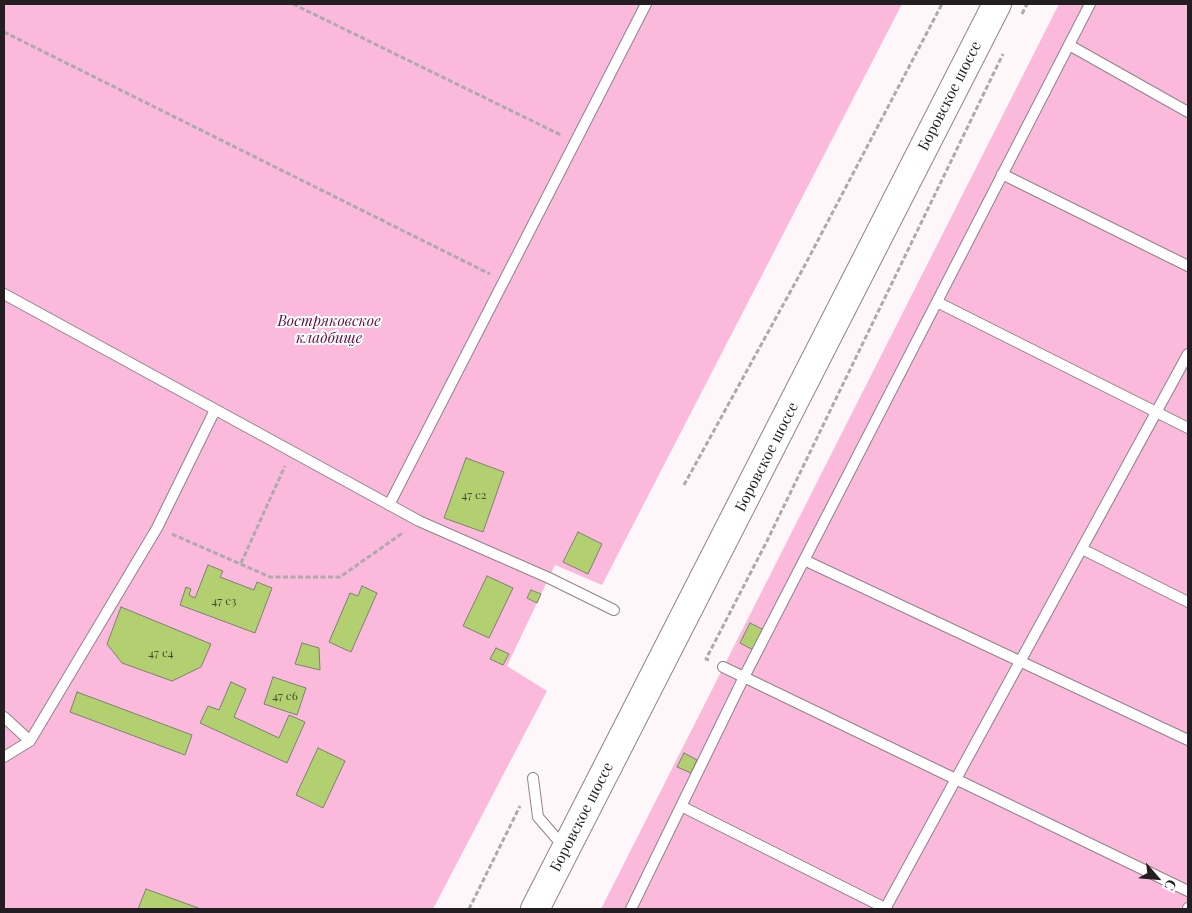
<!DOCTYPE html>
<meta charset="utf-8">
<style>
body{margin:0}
#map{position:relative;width:1192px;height:913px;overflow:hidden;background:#fdf7fa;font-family:"Playfair Display",serif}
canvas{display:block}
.frame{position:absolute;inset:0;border:5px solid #231e21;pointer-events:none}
.north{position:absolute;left:1132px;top:853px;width:50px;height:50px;-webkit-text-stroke:4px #fff;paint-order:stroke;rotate:117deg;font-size:14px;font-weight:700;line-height:20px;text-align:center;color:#231e21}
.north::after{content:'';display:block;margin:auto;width:18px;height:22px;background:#231e21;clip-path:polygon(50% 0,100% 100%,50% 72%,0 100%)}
</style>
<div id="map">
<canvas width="1192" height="913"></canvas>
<div class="frame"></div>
<div class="north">С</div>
</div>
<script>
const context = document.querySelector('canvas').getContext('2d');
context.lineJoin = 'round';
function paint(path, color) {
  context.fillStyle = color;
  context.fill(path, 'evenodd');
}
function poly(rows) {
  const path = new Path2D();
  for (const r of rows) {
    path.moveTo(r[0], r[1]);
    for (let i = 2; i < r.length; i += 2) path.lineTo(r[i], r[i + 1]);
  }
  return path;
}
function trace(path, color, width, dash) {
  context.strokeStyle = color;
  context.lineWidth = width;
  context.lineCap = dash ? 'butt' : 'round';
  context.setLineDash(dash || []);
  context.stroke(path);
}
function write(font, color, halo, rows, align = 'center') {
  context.font = font + ' "Playfair Display",serif';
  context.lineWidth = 4;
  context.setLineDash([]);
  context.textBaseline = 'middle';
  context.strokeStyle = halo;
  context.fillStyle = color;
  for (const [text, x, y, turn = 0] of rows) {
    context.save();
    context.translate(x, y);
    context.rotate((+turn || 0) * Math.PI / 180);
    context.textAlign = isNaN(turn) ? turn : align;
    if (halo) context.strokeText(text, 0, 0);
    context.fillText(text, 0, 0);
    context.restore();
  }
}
const green = poly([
 [4,4,902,4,602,585,555,565,507,666,547,691,433,909,4,909],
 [1059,4,1188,4,1188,909,601,909]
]);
const building = poly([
 [466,458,504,472,483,532,444,518,466,458],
 [578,532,602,544,588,574,563,562,578,532],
 [208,565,223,571,220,577,254,590,257,582,272,588,255,633,180,605,186,587,191,589,189,595,195,598,208,565],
 [487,576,513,588,489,638,463,626,487,576],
 [362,586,377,593,351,652,329,642,350,593,358,596,362,586],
 [531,590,541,594,537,603,527,598,531,590],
 [121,607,211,644,201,667,172,681,122,663,107,644,121,607],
 [750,623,768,632,757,652,740,643,750,623],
 [302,643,319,648,320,670,295,664,302,643],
 [496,648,509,654,503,665,490,659,496,648],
 [273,677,306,688,297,715,264,704,273,677],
 [231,682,246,689,234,717,279,738,289,715,305,722,287,763,200,723,208,706,219,710,231,682],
 [77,692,192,735,185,755,70,712,77,692],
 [318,748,345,761,323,808,296,795,318,748],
 [684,753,697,760,691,773,677,767,684,753],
 [146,889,201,909,138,909,146,889]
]);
const path = poly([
 [293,4,561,135],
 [1022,14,1027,4],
 [4,32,490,274],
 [684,485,805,265,942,4],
 [172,534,270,577,340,577,404,532],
 [241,563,285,466],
 [709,660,706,659,767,541,1003,54],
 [469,909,520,806]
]);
const lane = poly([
 [1069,45,1188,112],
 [1002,174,1188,266],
 [4,294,419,521,549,578,614,610],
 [937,302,1188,428],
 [389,505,646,4],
 [1082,549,1188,602],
 [804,560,1188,740],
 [723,667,1188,891],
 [4,717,30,741],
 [4,757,30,741,157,528,215,410],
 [533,778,538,817,564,847],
 [681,806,887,909],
 [631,909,744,677,1090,4],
 [885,909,1188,354],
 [1188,909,1188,908]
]);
const secondary = poly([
 [535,909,997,4]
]);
const numberNames = [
 ["47 с2",474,495],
 ["47 с3",224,601],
 ["47 с4",161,653],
 ["47 с6",285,696]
];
const streetNames = [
 ["Боровское шоссе",950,96,-63],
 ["Боровское шоссе",767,457,-63],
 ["Боровское шоссе",582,817,-63]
];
const parkNames = [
 ["Востряковское",329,321],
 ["кладбище",329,338]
];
paint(green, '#fbbadc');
paint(building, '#b2d06f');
trace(building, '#7d8175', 1);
trace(lane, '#908289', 12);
trace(secondary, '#908289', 30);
trace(path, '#aea9ac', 3, [5, 2.5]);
trace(lane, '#fff', 10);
trace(secondary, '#fff', 28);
write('12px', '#474a34', null, numberNames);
write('15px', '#231e21', '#fff', streetNames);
write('italic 15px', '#5f0d43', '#fff', parkNames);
</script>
